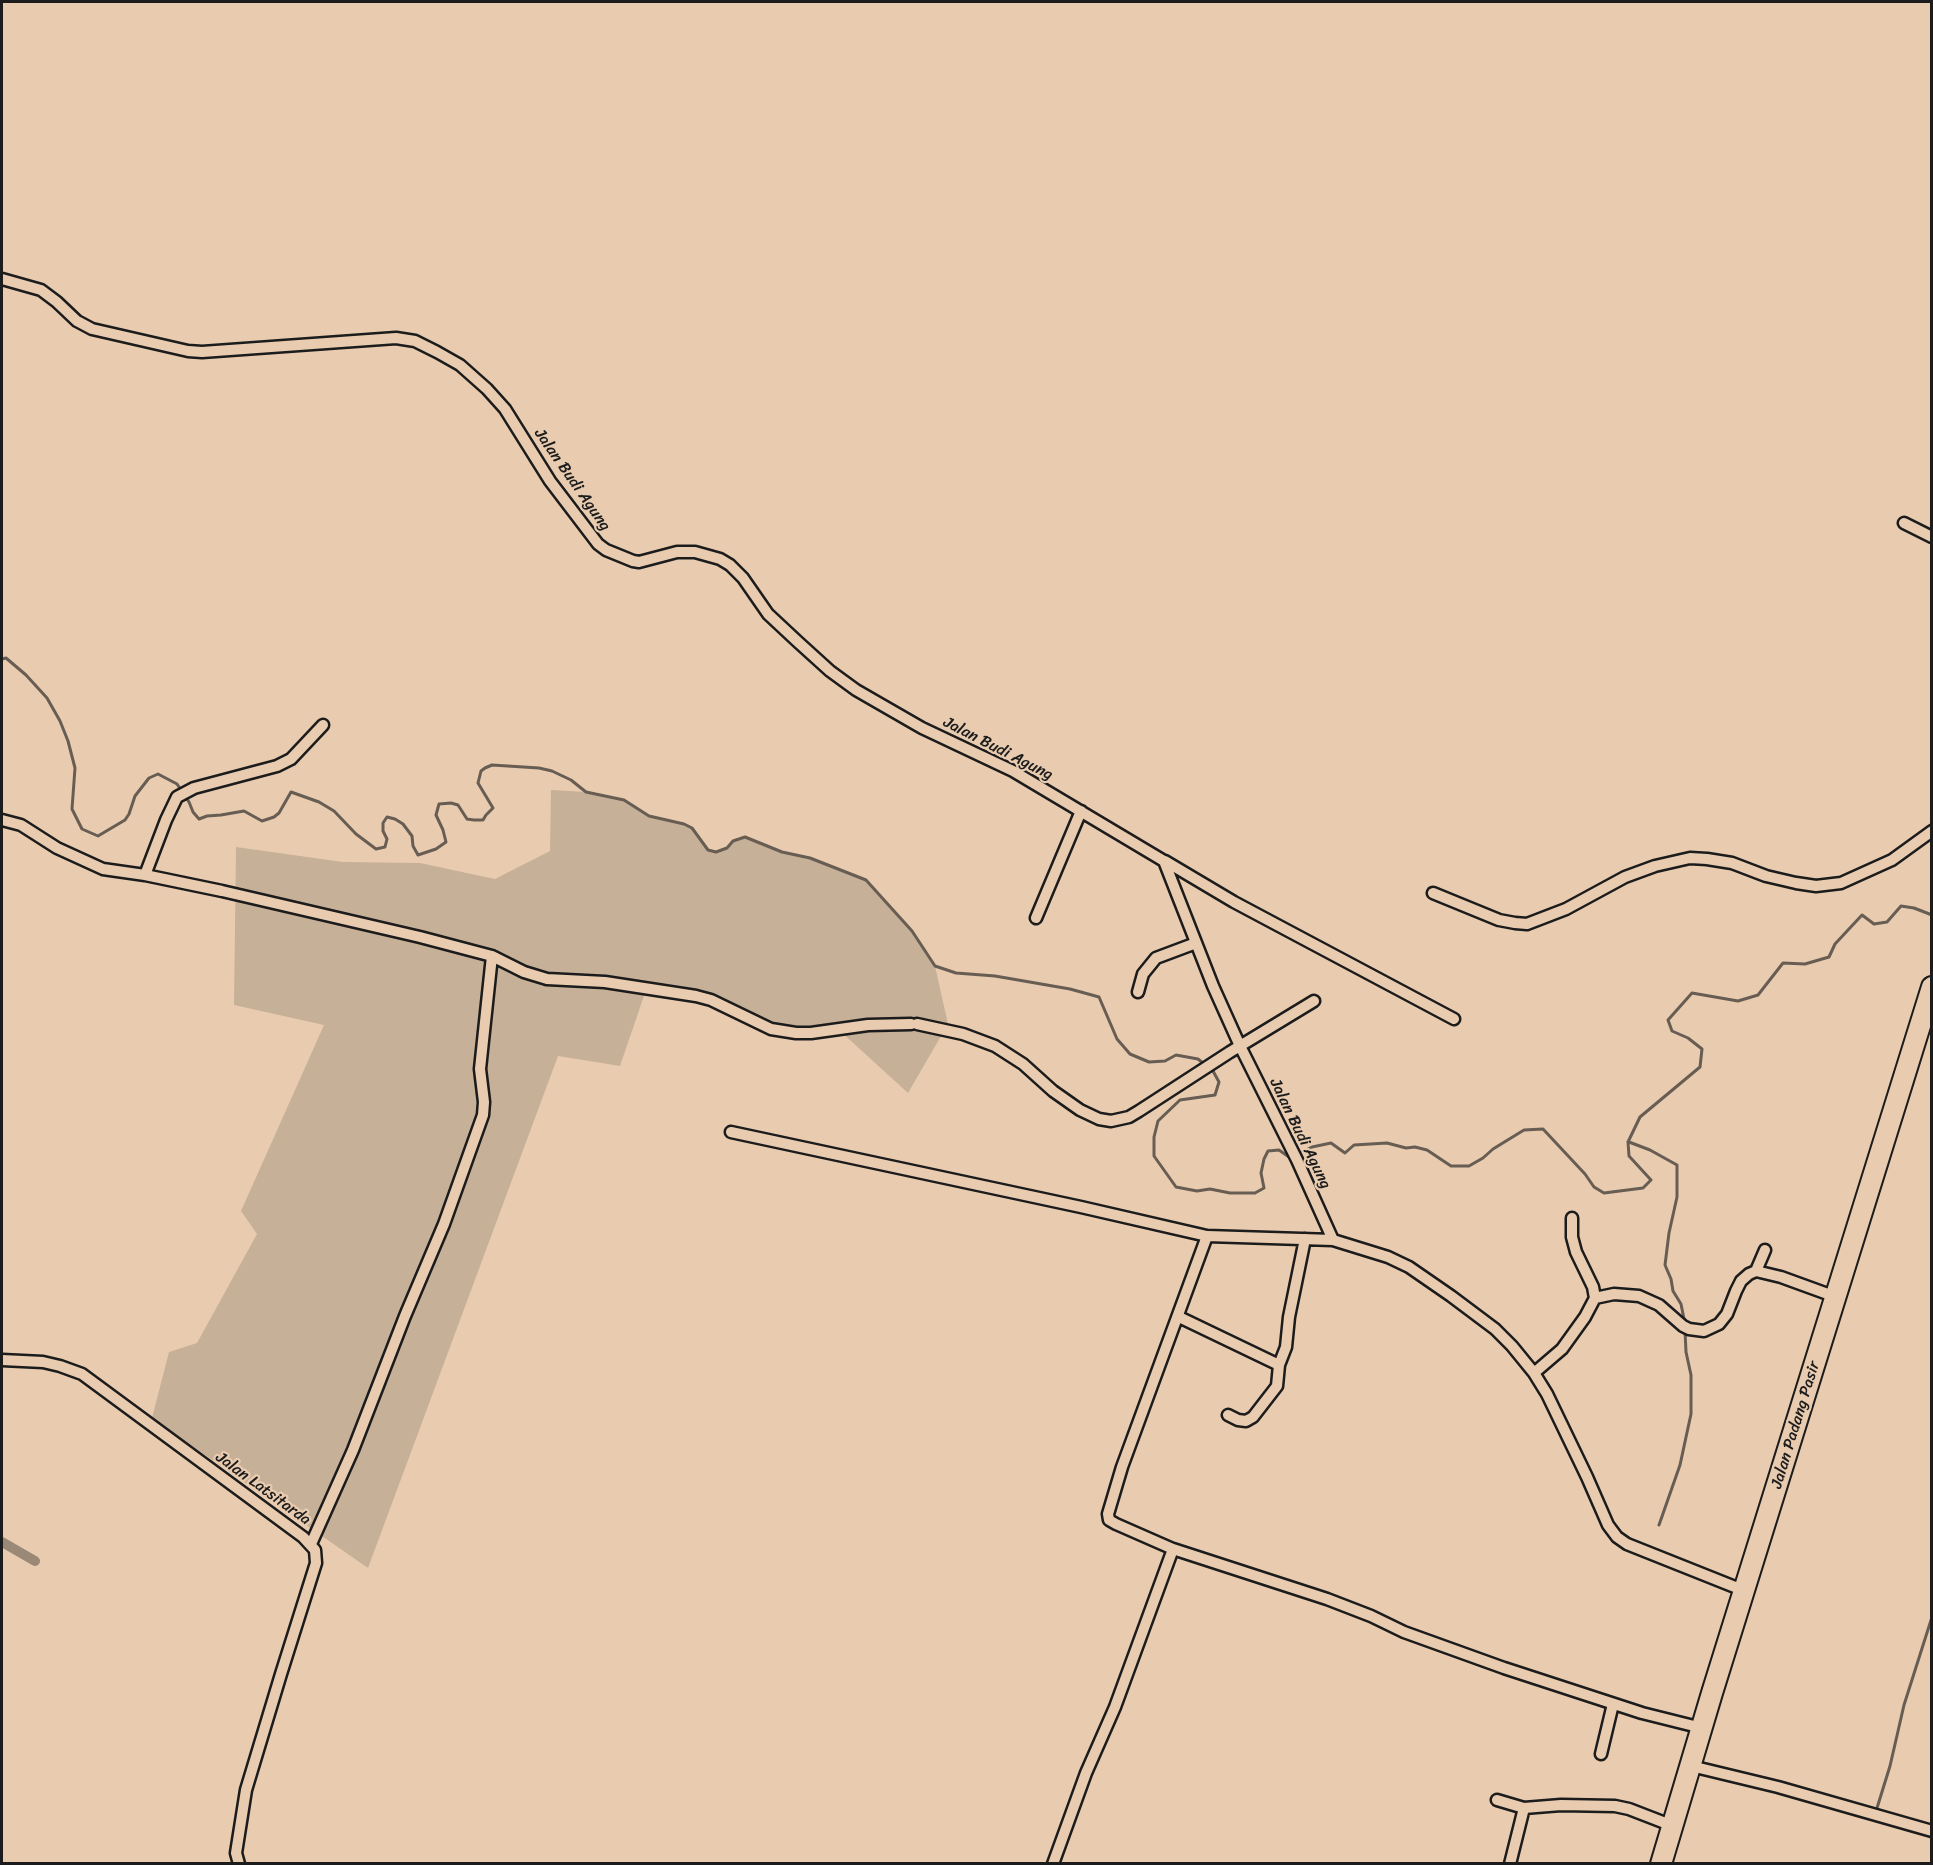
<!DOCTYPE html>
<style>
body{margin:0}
#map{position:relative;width:1933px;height:1865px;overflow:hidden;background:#e9ccb0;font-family:Sriracha,sans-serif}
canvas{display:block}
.frame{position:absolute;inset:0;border:3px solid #1c1c1c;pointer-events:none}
</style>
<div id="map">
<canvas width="1933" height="1865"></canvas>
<div class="frame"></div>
</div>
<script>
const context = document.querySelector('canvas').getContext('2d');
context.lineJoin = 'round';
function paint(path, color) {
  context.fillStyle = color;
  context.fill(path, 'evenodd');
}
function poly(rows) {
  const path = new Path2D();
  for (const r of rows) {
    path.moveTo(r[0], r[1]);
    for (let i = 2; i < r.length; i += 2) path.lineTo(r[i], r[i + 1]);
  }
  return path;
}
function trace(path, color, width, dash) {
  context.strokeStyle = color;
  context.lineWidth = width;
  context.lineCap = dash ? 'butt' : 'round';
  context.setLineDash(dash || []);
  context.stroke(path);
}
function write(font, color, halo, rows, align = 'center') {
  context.font = font + ' Sriracha,sans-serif';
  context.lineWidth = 4.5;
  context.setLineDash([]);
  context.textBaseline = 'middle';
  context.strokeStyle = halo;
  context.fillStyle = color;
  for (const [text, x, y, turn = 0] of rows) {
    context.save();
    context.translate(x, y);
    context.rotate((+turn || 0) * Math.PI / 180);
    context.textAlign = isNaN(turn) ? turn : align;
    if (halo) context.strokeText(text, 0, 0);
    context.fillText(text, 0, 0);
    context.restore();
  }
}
const green = poly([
 [551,790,586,792,624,800,649,816,684,824,692,828,708,850,716,852,727,848,733,841,745,837,782,852,810,858,866,880,912,931,935,966,948,1024,908,1093,840,1031,780,1035,726,1002,647,987,620,1066,558,1056,368,1568,152,1418,169,1352,197,1343,257,1234,241,1211,324,1025,234,1005,236,847,343,862,420,863,495,879,550,851]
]);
const stream = poly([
 [2,659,6,658,26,675,47,698,60,721,68,741,75,768,72,809,82,829,98,836,125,820,129,814,135,796,149,778,158,774,177,784,189,802,193,812,199,819,207,816,221,815,244,811,262,821,274,817,279,813,291,792,319,802,334,811,356,834,376,849,385,847,387,839,383,831,383,823,387,817,395,819,403,824,412,836,413,846,418,855,436,849,446,842,443,830,436,815,439,804,451,803,458,805,467,819,474,820,483,820,486,815,493,808,478,783,481,771,485,768,492,765,539,768,552,771,571,780,586,792,624,800,649,816,684,824,692,828,708,850,716,852,727,848,733,841,745,837,782,852,810,858,866,880,912,931,935,966,956,973,995,976,1070,989,1099,997,1117,1039,1130,1054,1149,1062,1165,1061,1176,1055,1198,1059,1213,1071,1219,1082,1215,1095,1180,1100,1158,1121,1154,1137,1154,1156,1176,1187,1197,1191,1210,1189,1230,1193,1255,1193,1264,1188,1261,1173,1264,1159,1268,1151,1279,1150,1289,1157,1291,1157],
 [1629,1142,1650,1150,1677,1165,1677,1197,1669,1233,1665,1265,1671,1279,1673,1291,1681,1304,1685,1324],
 [1298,1154,1312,1147,1331,1143,1345,1153,1354,1145,1387,1143,1406,1148,1415,1147,1427,1150,1451,1166,1469,1166,1483,1158,1493,1149,1524,1130,1543,1129,1585,1174,1594,1187,1604,1193,1643,1188,1651,1180,1629,1156,1628,1142,1640,1117,1700,1067,1702,1049,1688,1038,1672,1031,1668,1020,1692,993,1738,1001,1758,995,1783,963,1805,964,1829,957,1835,944,1862,915,1874,924,1887,922,1901,906,1914,908,1932,915],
 [1659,1525,1680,1465,1691,1414,1691,1375,1686,1352,1685,1331],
 [1877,1808,1890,1766,1904,1705,1932,1617]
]);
const canal = poly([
 [2,1542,35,1561]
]);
const street = poly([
 [2,279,41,290,57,302,77,321,92,329,188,351,202,352,396,338,415,341,437,352,460,365,487,389,505,409,550,481,598,544,606,550,633,561,639,562,677,552,695,552,720,559,730,565,743,578,768,614,798,642,830,671,856,690,922,728,1013,771,1164,861,1213,986,1240,1046,1297,1160,1333,1240,1388,1257,1409,1267,1451,1296,1495,1329,1512,1346,1534,1373,1547,1394,1587,1477,1608,1525,1617,1537,1627,1544,1745,1591],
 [1904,523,1932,537],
 [2,820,21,825,57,848,103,869,145,875,222,891,420,937,492,956,524,972,547,979,605,982,696,996,711,1000,771,1029,796,1033,811,1033,868,1025,911,1024],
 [1165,861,1234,902,1454,1019],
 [145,875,166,820,177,797,194,788,277,766,291,759,323,725],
 [1433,893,1499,920,1515,923,1527,924,1566,909,1625,877,1655,866,1690,858,1707,859,1732,863,1766,876,1796,883,1816,886,1841,883,1892,860,1932,831],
 [1036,918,1081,811],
 [1138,992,1143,974,1156,958,1196,943],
 [917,1024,963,1034,995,1046,1023,1064,1053,1091,1080,1110,1099,1119,1111,1121,1129,1117,1139,1111,1230,1052,1314,1001],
 [731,1132,1081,1207,1207,1236,1333,1240],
 [1207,1236,1122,1467,1108,1514,1109,1520,1116,1524,1173,1549,1327,1599,1371,1616,1404,1632,1504,1668,1642,1713,1702,1728],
 [1756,1271,1765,1250],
 [1595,1298,1614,1294,1639,1296,1659,1305,1683,1326,1689,1329,1704,1331,1719,1324,1727,1314,1736,1291,1741,1281,1749,1274,1756,1271,1781,1277,1836,1297],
 [1179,1317,1279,1365,1286,1347,1289,1317,1305,1239],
 [2,1360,43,1362,60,1366,82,1374,303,1537,315,1550,316,1563,281,1674,246,1790,236,1853,239,1864],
 [1534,1373,1562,1349,1585,1317,1595,1298,1593,1287,1576,1252,1572,1237,1572,1218],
 [1228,1415,1238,1420,1246,1421,1253,1417,1277,1386,1279,1365],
 [311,1544,353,1450,405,1316,444,1224,483,1115,484,1102,480,1069,492,956],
 [1601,1754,1613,1704],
 [1691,1766,1778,1787,1932,1831],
 [1497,1800,1524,1808,1561,1805,1615,1806,1629,1809,1673,1826],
 [1053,1864,1086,1773,1115,1707,1173,1549],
 [1510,1864,1524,1808]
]);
const highway = poly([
 [1661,1864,1712,1693,1932,987]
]);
const streetNames = [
 ["Jalan Budi Agung",572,480,55],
 ["Jalan Budi Agung",998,749,27],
 ["Jalan Budi Agung",1300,1134,64],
 ["Jalan Padang Pasir",1796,1425,-73],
 ["Jalan Latsitarda",263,1489,36]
];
paint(green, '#c7b098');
trace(stream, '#685d53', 3);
trace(canal, '#9b8978', 10);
trace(street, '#1c1c1c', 15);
trace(highway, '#1c1c1c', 24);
trace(street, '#e9ccb0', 10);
trace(highway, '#e9ccb0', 20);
write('16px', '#1c1c1c', '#e9ccb0', streetNames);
</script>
